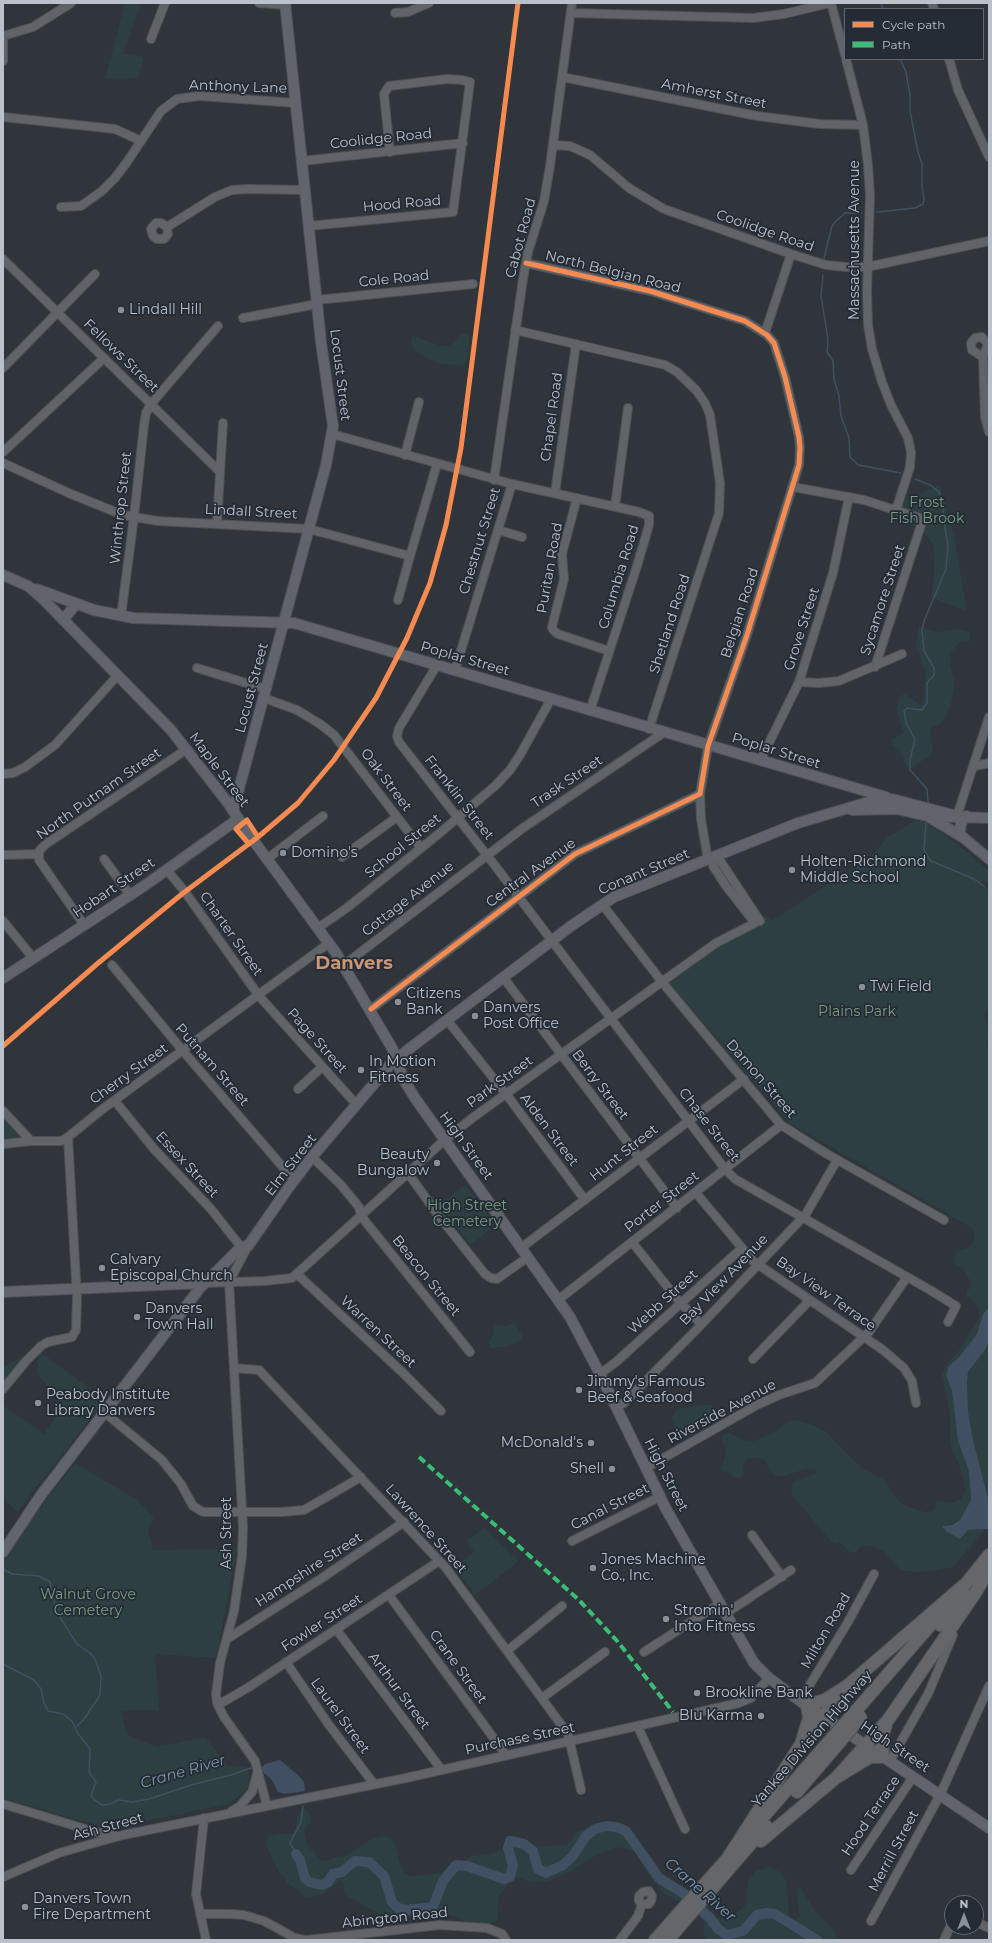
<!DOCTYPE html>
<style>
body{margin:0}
#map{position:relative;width:992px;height:1943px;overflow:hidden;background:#2f353b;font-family:Montserrat,sans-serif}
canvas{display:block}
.frame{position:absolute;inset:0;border:4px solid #bbc1ca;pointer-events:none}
.legend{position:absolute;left:844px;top:8px;width:140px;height:52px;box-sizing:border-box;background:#232b35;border:1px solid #606771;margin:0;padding:5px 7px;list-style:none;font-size:12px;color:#bbc1ca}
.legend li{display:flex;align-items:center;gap:8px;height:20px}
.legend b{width:20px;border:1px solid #606771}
.north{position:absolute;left:944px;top:1895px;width:40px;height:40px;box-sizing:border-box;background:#232b35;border:1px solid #606771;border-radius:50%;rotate:0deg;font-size:11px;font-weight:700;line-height:16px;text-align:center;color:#bbc1ca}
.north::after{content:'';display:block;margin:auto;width:14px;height:18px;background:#8a9098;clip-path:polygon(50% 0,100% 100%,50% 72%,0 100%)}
</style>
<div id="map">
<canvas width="992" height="1943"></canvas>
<div class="frame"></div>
<ul class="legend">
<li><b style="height:5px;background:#f68b52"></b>Cycle path</li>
<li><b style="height:5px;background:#3abd76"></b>Path</li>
</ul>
<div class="north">N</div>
</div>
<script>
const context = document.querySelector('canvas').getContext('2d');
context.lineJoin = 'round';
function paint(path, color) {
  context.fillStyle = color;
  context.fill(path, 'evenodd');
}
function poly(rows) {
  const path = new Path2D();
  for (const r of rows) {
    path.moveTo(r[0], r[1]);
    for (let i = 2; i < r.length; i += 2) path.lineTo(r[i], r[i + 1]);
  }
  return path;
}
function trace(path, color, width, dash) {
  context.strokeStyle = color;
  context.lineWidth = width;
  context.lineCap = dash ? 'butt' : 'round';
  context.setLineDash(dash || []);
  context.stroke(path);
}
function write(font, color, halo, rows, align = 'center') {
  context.font = font + ' Montserrat,sans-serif';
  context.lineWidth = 3.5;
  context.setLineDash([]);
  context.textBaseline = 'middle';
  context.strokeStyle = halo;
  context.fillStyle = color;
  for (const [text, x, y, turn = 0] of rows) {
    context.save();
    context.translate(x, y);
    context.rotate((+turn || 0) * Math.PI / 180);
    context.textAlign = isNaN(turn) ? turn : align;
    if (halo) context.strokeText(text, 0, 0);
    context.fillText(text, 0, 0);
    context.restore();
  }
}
const green = poly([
 [125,3,141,3,123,54,144,57,138,78,105,79],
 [466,334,469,336,469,354,465,364,460,366,439,363,426,358,414,349,411,343,412,337,414,336,441,346,448,346,455,342,460,335],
 [940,485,955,540,967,611,931,598,935,567,933,544,926,534,914,526,896,503],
 [919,626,937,632,960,629,969,632,970,634,969,641,960,642,951,652,950,665,954,681,954,688,951,704,944,719,940,724,932,728,930,731,933,750,930,755,911,769,906,766,900,751,892,745,892,739,904,733,899,721,897,708,900,696,905,694,921,705,923,702,926,673,916,646],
 [917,819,919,822,922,819,961,847,989,871,989,884,982,880,981,883,987,888,989,896,989,1006,985,1017,989,1035,989,1041,986,1038,989,1053,989,1307,983,1314,977,1334,959,1357,949,1366,958,1441,969,1471,971,1500,960,1519,952,1524,943,1526,962,1536,968,1530,985,1530,953,1567,922,1572,904,1571,899,1569,886,1553,875,1547,865,1546,859,1548,856,1553,850,1552,841,1543,835,1544,831,1541,791,1494,793,1482,815,1474,816,1472,814,1469,805,1469,785,1476,776,1476,771,1472,765,1460,758,1458,747,1458,743,1464,744,1474,741,1478,734,1477,728,1472,721,1471,726,1451,721,1438,725,1434,730,1433,743,1440,754,1441,777,1431,787,1422,797,1420,815,1426,826,1432,859,1466,884,1480,898,1500,906,1506,928,1513,935,1509,936,1503,941,1501,951,1503,961,1499,965,1492,965,1485,959,1465,950,1444,951,1420,942,1374,947,1364,958,1352,979,1318,979,1307,967,1296,967,1291,971,1287,970,1281,963,1268,956,1266,953,1259,956,1252,968,1248,972,1244,975,1237,972,1228,791,1124,669,983,766,914,771,921,869,859,888,837],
 [3,1117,18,1135,15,1138,3,1139],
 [465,1185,496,1225,470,1245,439,1204],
 [511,1324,514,1324,521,1333,522,1340,505,1347,490,1348,489,1341,494,1334,493,1325,507,1326],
 [989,1341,989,1502,973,1440,968,1411,967,1382,968,1372,985,1350],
 [35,1350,3,1399,3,1367],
 [39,1351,105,1400,17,1512,3,1498,3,1405,44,1434,63,1405,37,1373],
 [702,1405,711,1405,719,1413,717,1416,710,1418,698,1428,680,1434,672,1417,677,1409],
 [75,1463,136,1499,154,1517,148,1531,153,1550,237,1549,216,1658,155,1654,159,1710,121,1710,127,1735,157,1747,205,1737,227,1765,246,1767,250,1776,248,1788,237,1798,225,1805,113,1828,99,1826,3,1798,3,1563,27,1524],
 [484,1528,519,1561,475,1595,454,1567,474,1552,466,1541],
 [303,1810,307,1811,310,1815,311,1821,304,1830,307,1845,321,1860,328,1861,333,1858,346,1856,369,1840,385,1836,391,1839,395,1843,400,1864,405,1873,411,1876,442,1873,455,1864,462,1864,471,1856,492,1854,510,1845,515,1844,531,1848,543,1846,565,1845,570,1842,575,1833,579,1831,603,1824,618,1824,627,1827,635,1833,650,1861,662,1877,674,1887,681,1888,706,1913,712,1916,718,1918,731,1916,742,1909,746,1904,748,1881,756,1871,769,1867,780,1872,786,1880,790,1921,796,1920,800,1916,796,1889,800,1887,816,1912,834,1930,838,1940,707,1940,703,1934,704,1921,685,1903,664,1894,648,1873,634,1851,618,1847,595,1856,567,1873,548,1881,531,1882,516,1877,511,1877,506,1888,499,1895,497,1920,489,1924,465,1921,455,1916,441,1914,431,1914,422,1918,383,1916,349,1897,345,1893,344,1884,340,1880,323,1894,306,1898,295,1888,287,1883,284,1877,279,1872,265,1843,269,1837,276,1834,293,1834,296,1829,297,1817]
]);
const water = poly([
 [989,1307,989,1341,985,1350,968,1372,967,1382,968,1411,973,1440,989,1502,989,1529,968,1530,960,1539,947,1532,942,1526,952,1525,960,1520,971,1500,969,1471,958,1441,952,1391,946,1375,949,1366,959,1357,977,1334,983,1314],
 [280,1760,299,1776,304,1782,305,1791,285,1794,278,1792,272,1780,263,1772,262,1768,265,1764]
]);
const stream = poly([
 [881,3,883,9],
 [877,212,915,208,923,204,924,199,922,187,922,164,918,152,910,111,910,95,906,72,900,59],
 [824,258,832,226,836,221,845,213,862,213],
 [823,275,821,296,828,339,827,352,833,361,834,379,839,396,841,416,849,438,850,457,858,465,901,473],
 [915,479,932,486,939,492,944,505,943,516,948,546,946,569,924,621,922,631,924,651,934,668,934,675,927,683,927,703,922,710,907,708,904,711,906,723,915,739,910,760,910,770,927,789,928,802],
 [926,822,924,850,931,861,974,879,984,886],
 [3,1569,12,1574,39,1576,50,1582,54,1602,59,1616,77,1644,90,1653,95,1659,101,1676,100,1695,84,1719,76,1727],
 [3,1664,34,1680,41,1689,44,1703,48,1711,63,1714,72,1721,77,1732,90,1749,89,1772,96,1782,91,1795,94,1800,102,1805,110,1804,119,1800,133,1802,149,1799,191,1785,231,1775,251,1768],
 [296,1854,290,1843,301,1822,303,1806]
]);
const river = poly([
 [296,1854,300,1860,305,1878,309,1882,322,1885,328,1882,333,1874,342,1872,355,1861,369,1862,384,1876,392,1902,398,1908,407,1910,433,1907,443,1881,456,1865,467,1866,504,1879,510,1877,513,1865,508,1848,510,1841,524,1844,533,1851,538,1869,546,1873,563,1865,572,1857,586,1836,595,1829,607,1826,617,1827,626,1831,659,1878,683,1893,710,1918,718,1929,727,1935,743,1931,757,1915,766,1913,775,1914,817,1940]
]);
const minor = poly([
 [259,3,286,5],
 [831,3,845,55],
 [932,3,934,9],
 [395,13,408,12,429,3],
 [571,13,753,18,784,14,830,3],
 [3,36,33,27,71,3],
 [3,36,3,61],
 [151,39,165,3],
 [846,59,863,125,868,165,870,195,867,291,868,325,872,349,882,382,891,405,908,438,911,452,910,467,896,510],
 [949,59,958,90,989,157],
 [562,77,757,116,820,124,863,125],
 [3,117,115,129,141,141],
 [553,145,570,146,590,155,629,188,664,209,791,254,826,265,846,267,867,267,989,241],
 [302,161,463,143],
 [61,207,81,206,102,191,115,178,127,162,161,111,177,99,199,96,296,103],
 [309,226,453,212,470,82,462,80,447,79,389,86,384,94,390,152],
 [167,227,168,234,164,239,157,239,153,236,151,229,156,223,161,223,167,227,215,197,232,190,247,189,305,190],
 [3,259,220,472],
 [317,300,473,284],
 [243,318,317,304],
 [515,330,665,365,677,372,696,390,705,403,710,415,720,483,719,513,649,729],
 [765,333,791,254],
 [983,357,972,350,971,343,975,338,982,337,988,344,983,357,985,417,989,432],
 [3,368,95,274],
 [332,434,512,484,455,670],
 [3,452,104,358],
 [405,455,419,402],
 [3,463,71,494,123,515,134,517,158,521,309,529,410,556,437,464],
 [494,480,523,279,528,252,544,201,550,166,572,3],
 [512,484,639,512,649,516,649,525,637,566,590,711],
 [793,487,864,500,923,519,875,667],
 [555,493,576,344],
 [577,498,562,554,564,579,552,627,553,630,558,634,609,651],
 [615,506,628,408],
 [217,524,223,423],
 [498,530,522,537],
 [398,600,410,556],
 [121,616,134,517,144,425,146,413,151,404,218,326],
 [437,665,399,728,397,736,399,742,496,867,725,1169,735,1179,930,1290,956,1306,948,1322],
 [197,668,266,689],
 [799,682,819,683,839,681,902,654],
 [264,698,297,710,320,724,334,735,421,848],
 [760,761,799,682,833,573,849,497],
 [974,766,989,763],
 [3,774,13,773,25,767,55,745,118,675],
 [700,794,701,819,708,860],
 [957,816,989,717],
 [3,855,39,854],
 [342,857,397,817],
 [104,859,130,895],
 [267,859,323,816],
 [167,870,185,892,259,996,356,1104],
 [602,904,662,982,781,1125,827,1154,944,1220],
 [3,921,33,958],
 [84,925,39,860,39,851,46,844,187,749],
 [318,928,348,907,441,832,496,785,510,770,520,755,551,699],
 [112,965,183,1051,294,1180],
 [344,965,523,828,663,733],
 [503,977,677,1208],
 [371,1009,575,854,700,794,708,746,747,635,799,465,800,448,799,437,785,377,774,343,767,335,745,321,650,291,526,263],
 [447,1020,506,1094,585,1200],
 [298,1089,322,1067],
 [115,1101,154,1149,211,1209,241,1247],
 [3,1111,31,1141,61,1141,68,1137],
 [3,1144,31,1141],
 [312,1157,341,1185,359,1207,361,1216,470,1352],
 [408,1173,438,1215,485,1274,491,1278,497,1279,528,1257],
 [696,1193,753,1261,883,1350,904,1368,912,1381,916,1403],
 [632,1242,678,1300,701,1324],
 [248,1246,229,1282,243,1527,242,1556,234,1611,220,1663,216,1694,217,1703,224,1717,255,1761,267,1806],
 [521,1248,744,1079],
 [297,1274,402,1372,441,1411],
 [204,1283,265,1281,292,1278,439,1145,471,1119,716,943,755,923,726,886,713,866,714,858,721,862,760,921],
 [558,1300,781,1125],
 [753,1359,810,1300],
 [234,1368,259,1370,446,1568,568,1734,581,1790],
 [600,1374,616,1362,742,1248],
 [3,1389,26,1361,41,1346,48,1342,72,1337,76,1330,77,1298,68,1137,104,1108,329,943],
 [616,1407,624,1403,698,1328,806,1214,837,1160],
 [105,1413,162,1460,181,1484,193,1506,203,1512,282,1512,304,1510,361,1477],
 [646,1468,757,1405,779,1395,815,1383,869,1332,907,1277],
 [752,1535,782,1577],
 [572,1541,661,1496],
 [389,1595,506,1755],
 [725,1614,791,1570],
 [336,1629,441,1769],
 [227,1639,322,1578,404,1522],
 [507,1651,562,1606],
 [644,1652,719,1604],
 [286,1662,329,1725,374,1784],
 [542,1698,605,1652],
 [800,1701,848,1622,874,1574],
 [218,1705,249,1687,439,1561],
 [638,1727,685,1829],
 [890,1761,928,1694,953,1635],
 [3,1804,92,1831,116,1836],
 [232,1811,240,1806,252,1792,257,1774],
 [204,1818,196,1894,206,1940],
 [851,1870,913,1777],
 [3,1877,59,1853,123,1835,406,1778,739,1703,751,1698,769,1678],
 [200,1914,230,1914,244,1915,264,1921,295,1938,305,1940],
 [871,1921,940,1795,989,1686],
 [976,1922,989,1928],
 [307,1940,440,1925,487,1928,502,1934,506,1940],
 [620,1940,638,1916,642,1904,639,1901,639,1896,643,1892,649,1891,652,1896,651,1901,649,1904,642,1904],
 [944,1940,952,1923]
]);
const major = poly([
 [3,575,28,586,43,599,171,730,228,803,245,829,336,953,392,1048,404,1080,415,1098,570,1317,600,1374,666,1509,754,1663,769,1678,800,1701,989,1828],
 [36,589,94,610,133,618,294,623,886,797],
 [63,620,76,604],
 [852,810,897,809,927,816,989,818],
 [233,811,326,465,333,426,321,342,285,3],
 [929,817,964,838,989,859],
 [960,832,961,823,966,816],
 [3,978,144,886,238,819],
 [3,1292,204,1283],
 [3,1552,41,1495,200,1288,241,1247,248,1246,289,1187,312,1157,389,1066,405,1052,571,926,614,897,798,823,872,801,892,799,957,816]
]);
const highway = poly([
 [960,1591,989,1555],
 [940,1625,966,1595],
 [854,1713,941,1613],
 [807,1735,840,1695],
 [837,1777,888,1720,976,1592,989,1569],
 [797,1792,838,1744],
 [752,1830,831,1739],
 [761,1841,837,1777,870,1757,883,1757,882,1737,886,1725],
 [729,1856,801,1744,809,1718,807,1705,825,1700,847,1686,964,1585],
 [655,1940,735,1850],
 [668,1940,766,1826]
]);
const highwayBridge = poly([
 [831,1739,854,1713],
 [838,1744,861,1717]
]);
const quiet = poly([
 [419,1457,579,1600,618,1642,673,1712]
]);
const cycleway = poly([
 [249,844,236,829,247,820,258,837],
 [371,1009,575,854,700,794,708,746,747,635,799,465,800,448,799,437,785,377,774,343,767,335,745,321,650,291,526,263],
 [3,1046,97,964,182,894,258,837,298,803,334,760,376,698,407,638,430,583,446,525,461,448,518,3]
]);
const markers = [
 [121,310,4,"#8a9098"],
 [283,853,4,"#8a9098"],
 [792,870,4,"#8a9098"],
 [862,987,4,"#8a9098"],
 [398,1002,4,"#8a9098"],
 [475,1016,4,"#8a9098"],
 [361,1070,4,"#8a9098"],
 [437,1163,4,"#8a9098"],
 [102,1268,4,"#8a9098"],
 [137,1317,4,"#8a9098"],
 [579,1390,4,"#8a9098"],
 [38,1403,4,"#8a9098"],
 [591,1443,4,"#8a9098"],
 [612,1469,4,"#8a9098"],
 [593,1568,4,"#8a9098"],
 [666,1619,4,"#8a9098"],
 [697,1693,4,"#8a9098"],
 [761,1716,4,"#8a9098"],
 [25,1907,4,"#8a9098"]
];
const streetNames = [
 ["Anthony Lane",238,87,2],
 ["Amherst Street",714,94,11],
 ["Coolidge Road",381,139,-6],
 ["Hood Road",402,204,-5],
 ["Coolidge Road",765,231,19],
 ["Cabot Road",521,238,-75],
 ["Massachusetts Avenue",855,240,-90],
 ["North Belgian Road",613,272,14],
 ["Cole Road",394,279,-6],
 ["Fellows Street",121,356,44],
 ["Locust Street",340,375,83],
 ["Chapel Road",552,417,-82],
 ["Winthrop Street",121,508,-84],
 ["Lindall Street",251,512,3],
 ["Chestnut Street",480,541,-73],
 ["Puritan Road",550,568,-80],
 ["Columbia Road",619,577,-73],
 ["Sycamore Street",883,600,-72],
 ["Belgian Road",740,613,-72],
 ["Shetland Road",670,624,-72],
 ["Grove Street",802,629,-72],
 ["Poplar Street",465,659,16],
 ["Locust Street",252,688,-75],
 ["Poplar Street",776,751,17],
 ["Maple Street",219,770,53],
 ["Oak Street",386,780,53],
 ["Trask Street",567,782,-34],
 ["North Putnam Street",99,794,-35],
 ["Franklin Street",459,798,52],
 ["School Street",403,846,-39],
 ["Conant Street",644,872,-23],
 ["Central Avenue",531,873,-36],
 ["Hobart Street",114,888,-34],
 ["Cottage Avenue",408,899,-38],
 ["Charter Street",231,934,55],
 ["Page Street",317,1041,48],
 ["Putnam Street",212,1065,49],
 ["Cherry Street",129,1074,-36],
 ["Damon Street",761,1079,49],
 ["Park Street",500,1082,-36],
 ["Berry Street",600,1085,53],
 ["Chase Street",709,1125,52],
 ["Alden Street",549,1130,53],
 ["High Street",466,1146,54],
 ["Hunt Street",624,1153,-38],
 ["Essex Street",187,1165,47],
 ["Elm Street",291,1165,-52],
 ["Porter Street",662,1202,-38],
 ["Beacon Street",426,1276,51],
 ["Bay View Avenue",724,1280,-46],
 ["Bay View Terrace",826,1294,35],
 ["Webb Street",663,1302,-42],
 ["Warren Street",378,1332,43],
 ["Riverside Avenue",722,1412,-28],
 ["High Street",666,1475,63],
 ["Canal Street",610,1507,-27],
 ["Lawrence Street",426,1529,48],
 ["Ash Street",227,1533,-90],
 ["Hampshire Street",309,1570,-33],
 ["Fowler Street",322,1623,-33],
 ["Milton Road",826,1631,-60],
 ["Crane Street",458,1667,54],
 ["Arthur Street",399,1691,53],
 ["Laurel Street",340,1716,54],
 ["Purchase Street",520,1739,-12],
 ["Yankee Division Highway",812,1739,-49],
 ["High Street",895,1747,34],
 ["Hood Terrace",871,1816,-56],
 ["Ash Street",108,1827,-15],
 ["Merrill Street",894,1851,-62],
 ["Abington Road",395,1918,-6]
];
const poiNames = [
 ["Lindall Hill",129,310],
 ["Domino's",291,853],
 ["Holten-Richmond",800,862],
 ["Middle School",800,878],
 ["Twi Field",870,987],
 ["Citizens",406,994],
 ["Bank",406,1010],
 ["Danvers",483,1008],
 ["Post Office",483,1024],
 ["In Motion",369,1062],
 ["Fitness",369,1078],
 ["Beauty",429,1155,"right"],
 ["Bungalow",429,1171,"right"],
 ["Calvary",110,1260],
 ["Episcopal Church",110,1276],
 ["Danvers",145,1309],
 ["Town Hall",145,1325],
 ["Jimmy's Famous",587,1382],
 ["Beef & Seafood",587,1398],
 ["Peabody Institute",46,1395],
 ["Library Danvers",46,1411],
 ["McDonald's",583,1443,"right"],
 ["Shell",604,1469,"right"],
 ["Jones Machine",601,1560],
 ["Co., Inc.",601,1576],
 ["Stromin'",674,1611],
 ["Into Fitness",674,1627],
 ["Brookline Bank",705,1693],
 ["Blu Karma",753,1716,"right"],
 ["Danvers Town",33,1899],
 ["Fire Department",33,1915]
];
const parkNames = [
 ["Frost",927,503],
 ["Fish Brook",927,519],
 ["Plains Park",857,1012],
 ["High Street",467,1206],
 ["Cemetery",467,1222],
 ["Walnut Grove",88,1595],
 ["Cemetery",88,1611]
];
const waterNames = [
 ["Crane River",183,1772,-16],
 ["Crane River",700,1890,41]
];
const districtNames = [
 ["Danvers",354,964]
];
paint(green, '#2d3f41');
paint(water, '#405062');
trace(stream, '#405062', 1.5);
trace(river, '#405062', 10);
trace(minor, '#4d5155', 10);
trace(major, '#4d5157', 12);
trace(highway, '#4c5157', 14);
trace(minor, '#606368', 8);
trace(major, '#61656b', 10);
trace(highway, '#646669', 12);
trace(highwayBridge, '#4c5157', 14, []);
trace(highwayBridge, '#646669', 12);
trace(quiet, '#3abd76', 4, [8, 4]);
trace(cycleway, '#f68b52', 5);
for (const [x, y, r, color] of markers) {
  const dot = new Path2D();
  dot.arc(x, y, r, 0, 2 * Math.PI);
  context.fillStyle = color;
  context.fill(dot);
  trace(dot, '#232b35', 1.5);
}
write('14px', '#bbc1ca', '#232b35', streetNames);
write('14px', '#bbc1ca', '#232b35', poiNames, 'left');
write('14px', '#7c9d82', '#232b35', parkNames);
write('italic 15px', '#8094a9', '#232b35', waterNames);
write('bold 18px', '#ca9676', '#232b35', districtNames);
</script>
